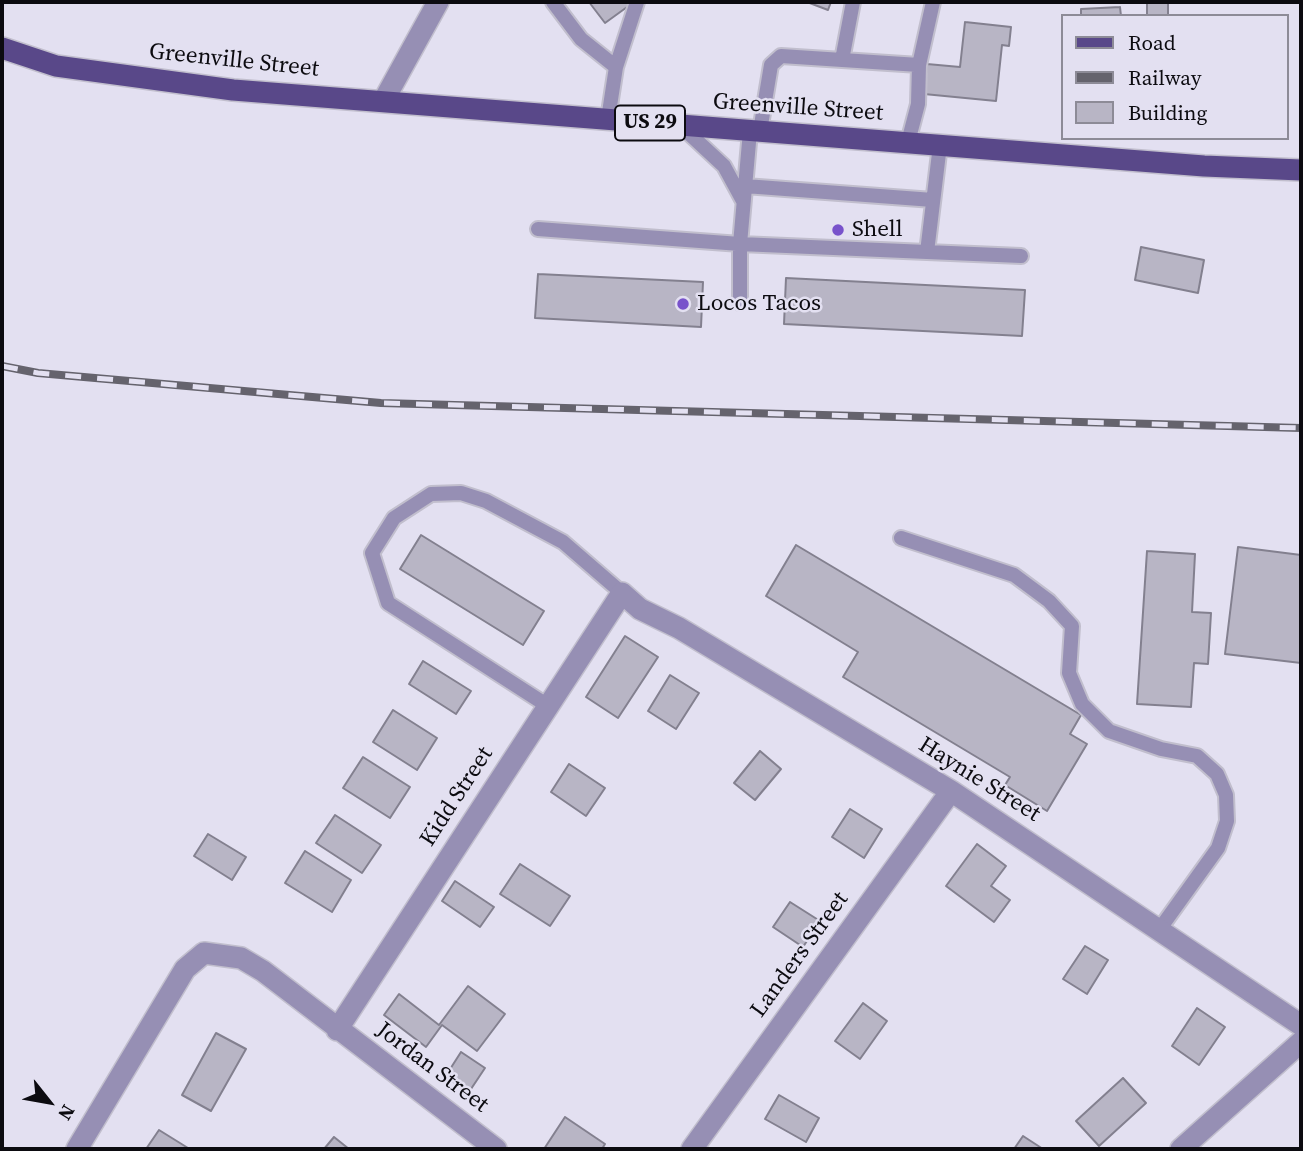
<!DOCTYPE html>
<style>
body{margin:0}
#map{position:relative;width:1303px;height:1151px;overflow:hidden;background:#e3e0f1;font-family:"Source Serif 4",serif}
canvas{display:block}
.frame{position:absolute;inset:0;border:4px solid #0c0b10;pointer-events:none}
.legend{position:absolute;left:1061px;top:14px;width:228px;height:126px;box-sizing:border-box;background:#e3e0f1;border:2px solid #8d8b97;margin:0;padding:9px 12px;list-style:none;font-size:21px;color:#0c0b10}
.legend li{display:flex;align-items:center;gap:14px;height:35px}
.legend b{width:35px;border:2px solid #8d8b97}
.north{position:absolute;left:14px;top:1067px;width:70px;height:70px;-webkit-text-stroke:5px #e3e0f1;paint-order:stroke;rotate:121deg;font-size:19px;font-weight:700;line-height:28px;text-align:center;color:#0c0b10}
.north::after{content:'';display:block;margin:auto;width:24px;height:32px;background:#0c0b10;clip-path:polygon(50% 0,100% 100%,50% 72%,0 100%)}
</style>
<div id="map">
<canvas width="1303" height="1151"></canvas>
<div class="frame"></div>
<ul class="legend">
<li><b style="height:9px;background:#594889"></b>Road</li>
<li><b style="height:9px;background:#65636d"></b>Railway</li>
<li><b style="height:19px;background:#b8b5c5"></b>Building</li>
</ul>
<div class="north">N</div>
</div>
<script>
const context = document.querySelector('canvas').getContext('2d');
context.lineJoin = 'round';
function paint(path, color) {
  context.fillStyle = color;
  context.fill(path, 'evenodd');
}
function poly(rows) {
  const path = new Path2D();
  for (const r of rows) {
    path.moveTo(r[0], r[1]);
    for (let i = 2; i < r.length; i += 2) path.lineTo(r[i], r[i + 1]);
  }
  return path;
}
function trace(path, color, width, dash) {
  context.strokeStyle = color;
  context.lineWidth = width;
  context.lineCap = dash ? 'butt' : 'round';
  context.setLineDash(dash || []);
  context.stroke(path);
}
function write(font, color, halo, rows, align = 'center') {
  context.font = font + ' "Source Serif 4",serif';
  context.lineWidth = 5;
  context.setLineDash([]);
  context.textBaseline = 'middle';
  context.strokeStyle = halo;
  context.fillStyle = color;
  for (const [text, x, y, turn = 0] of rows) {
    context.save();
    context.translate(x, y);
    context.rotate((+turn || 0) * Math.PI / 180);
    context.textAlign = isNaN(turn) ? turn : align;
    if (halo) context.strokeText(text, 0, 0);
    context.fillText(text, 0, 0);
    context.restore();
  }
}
const building = poly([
 [589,2,634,2,605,23,589,2],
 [807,2,831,2,828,10,807,2],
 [1147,2,1168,2,1168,16,1147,16,1147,2],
 [1120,7,1121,16,1081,16,1081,9,1120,7],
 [965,22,1011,27,1009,46,1002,45,996,101,924,94,927,64,960,67,965,22],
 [1141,247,1204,260,1198,293,1135,280,1141,247],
 [538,274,703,282,701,327,535,318,538,274],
 [786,278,1025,290,1022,336,784,324,786,278],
 [421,535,544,611,523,645,400,569,421,535],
 [796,545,1081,715,1070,734,1087,744,1047,811,1005,785,1010,777,843,677,858,652,766,596,796,545],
 [1238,547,1301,555,1301,663,1225,654,1238,547],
 [1147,551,1195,554,1192,612,1211,613,1208,664,1194,663,1191,707,1137,704,1147,551],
 [625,636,658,657,618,718,586,697,625,636],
 [423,661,471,691,456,714,409,684,423,661],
 [670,675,699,693,676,729,648,711,670,675],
 [393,710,437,738,417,770,373,742,393,710],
 [760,751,781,769,755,800,734,783,760,751],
 [363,757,410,787,390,818,343,788,363,757],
 [569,764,605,788,586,816,551,792,569,764],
 [850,809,882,829,864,858,832,837,850,809],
 [335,815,381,845,362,873,316,843,335,815],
 [208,834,246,857,232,880,194,856,208,834],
 [977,844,1006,866,991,886,1010,900,994,922,946,886,977,844],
 [305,851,351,880,332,912,285,883,305,851],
 [520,864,570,896,550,926,500,894,520,864],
 [455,881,494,907,480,927,442,901,455,881],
 [790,902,820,921,803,947,773,927,790,902],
 [1085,946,1108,960,1087,994,1063,979,1085,946],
 [468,986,505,1014,477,1051,442,1025,426,1047,384,1015,399,994,439,1025,468,986],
 [863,1003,887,1021,860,1059,835,1041,863,1003],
 [1197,1008,1225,1027,1199,1065,1172,1046,1197,1008],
 [216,1033,246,1049,211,1111,182,1095,216,1033],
 [461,1052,485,1068,469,1092,445,1077,461,1052],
 [1123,1078,1146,1103,1099,1146,1076,1121,1123,1078],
 [779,1095,819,1118,806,1142,765,1119,779,1095],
 [565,1117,605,1144,602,1149,544,1149,565,1117],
 [159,1130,188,1148,187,1149,146,1149,159,1130],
 [1023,1136,1043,1149,1014,1149,1023,1136],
 [334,1137,349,1149,324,1149,334,1137]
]);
const lane = poly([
 [553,2,581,39,616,67,608,119],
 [842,60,853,2],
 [919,65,933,2],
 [616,67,637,2],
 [681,126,724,166,743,201],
 [760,131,771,65,781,56,919,65,918,104,908,142],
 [940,145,927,252,1021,256],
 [745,186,933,200],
 [538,229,740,244,927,252],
 [740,303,740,244,750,131],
 [901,538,1014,575,1049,601,1072,626,1069,673,1082,704,1109,731,1161,749,1197,756,1217,774,1226,795,1227,821,1218,848,1159,930],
 [548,706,388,603,372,553,394,518,431,494,461,493,486,501,563,542,622,593]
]);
const street = poly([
 [384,100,438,2],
 [337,1030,622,593,640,609,679,628,951,791,1301,1025],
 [77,1149,185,969,204,953,241,958,263,971,496,1149],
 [692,1149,951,791],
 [1181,1149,1301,1042]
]);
const primary = poly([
 [2,48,56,66,233,90,1204,166,1301,170]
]);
const rail = poly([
 [2,366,38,373,381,403,1301,428]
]);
const markers = [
 [838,230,7,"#7852cb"],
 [683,304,7,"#7852cb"]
];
const shields = [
 [650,123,70]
];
const shieldNames = [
 ["US 29",650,123]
];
const streetNames = [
 ["Greenville Street",234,61,6],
 ["Greenville Street",798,108,4],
 ["Haynie Street",979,780,32],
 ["Kidd Street",457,797,-57],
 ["Landers Street",800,955,-54],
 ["Jordan Street",432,1068,37]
];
const poiNames = [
 ["Shell",852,230],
 ["Locos Tacos",697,304]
];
paint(building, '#b8b5c5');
trace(building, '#83808f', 2);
trace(lane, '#c1becd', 18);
trace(street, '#c1becd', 24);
trace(primary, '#c1becd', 24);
trace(lane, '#968fb4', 14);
trace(street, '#968fb4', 21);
trace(primary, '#594889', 21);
trace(rail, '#65636d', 8);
trace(rail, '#e3e0f1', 5, [16]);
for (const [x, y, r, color] of markers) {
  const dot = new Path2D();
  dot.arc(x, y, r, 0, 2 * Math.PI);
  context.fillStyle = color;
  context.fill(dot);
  trace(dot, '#e3e0f1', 2.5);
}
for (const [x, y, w] of shields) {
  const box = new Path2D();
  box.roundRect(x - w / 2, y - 17.5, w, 35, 5);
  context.fillStyle = '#e3e0f1';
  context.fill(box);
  trace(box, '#0c0b10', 2);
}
write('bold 21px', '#0c0b10', null, shieldNames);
write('23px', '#0c0b10', '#e3e0f1', streetNames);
write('23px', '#0c0b10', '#e3e0f1', poiNames, 'left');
</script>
